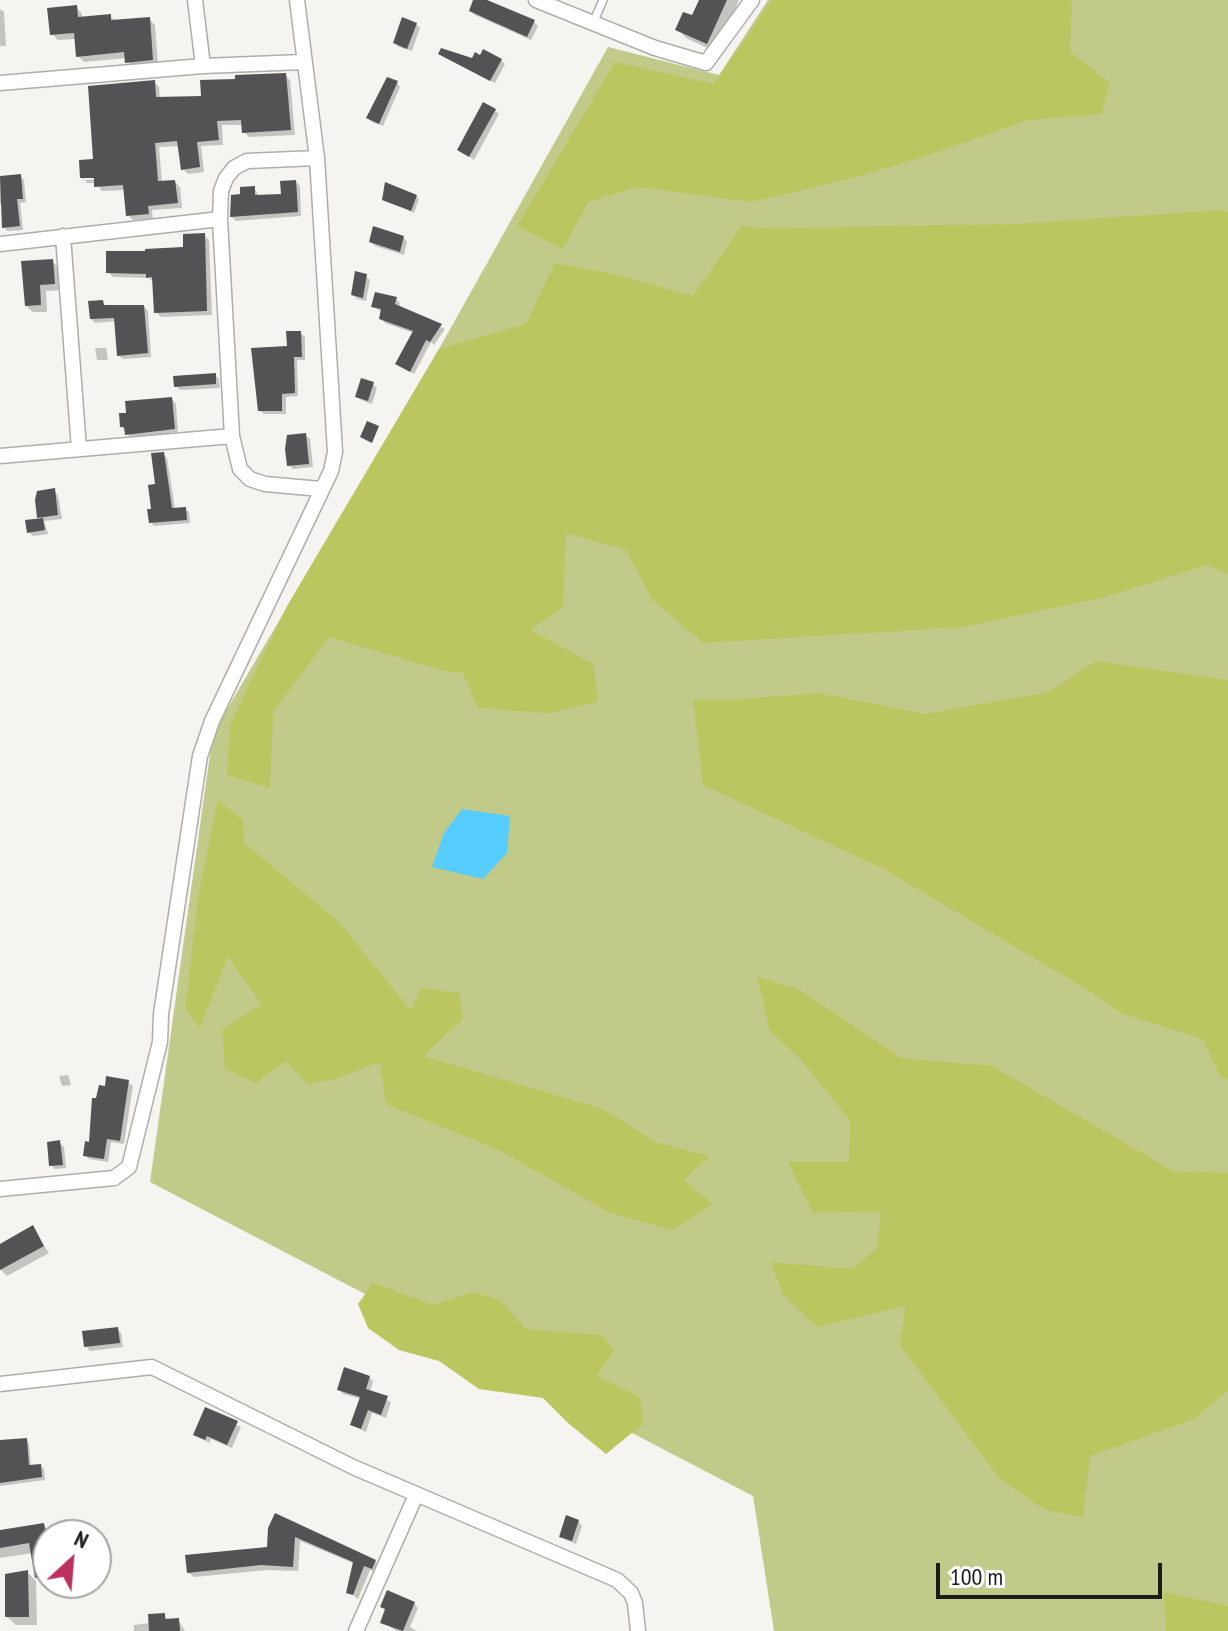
<!DOCTYPE html>
<style>
body{margin:0}
#map{position:relative;width:1228px;height:1631px;overflow:hidden;background:#f6f4f0;font-family:"PT Sans Narrow",sans-serif}
canvas{display:block}
.north{position:absolute;left:32px;top:1519px;width:80px;height:80px;box-sizing:border-box;background:#fff;border:2px solid #a5a4a4;border-radius:50%;rotate:26deg;font-size:22px;font-weight:700;line-height:32px;text-align:center;color:#1d1c1b}
.north::after{content:'';display:block;margin:auto;width:28px;height:36px;background:#be3163;clip-path:polygon(50% 0,100% 100%,50% 72%,0 100%)}
.scale{position:absolute;left:936px;top:1563px;width:226px;height:36px;box-sizing:border-box;border:4px solid #1d1c1b;border-top:0;padding-left:10px;font-size:24px;line-height:28px;white-space:nowrap;color:#1d1c1b;-webkit-text-stroke:6px #fff;paint-order:stroke}
</style>
<div id="map">
<canvas width="1228" height="1631"></canvas>
<div class="north">N</div>
<div class="scale">100 m</div>
</div>
<script>
const context = document.querySelector('canvas').getContext('2d');
context.lineJoin = 'round';
function paint(path, color) {
  context.fillStyle = color;
  context.fill(path, 'evenodd');
}
function poly(rows) {
  const path = new Path2D();
  for (const r of rows) {
    path.moveTo(r[0], r[1]);
    for (let i = 2; i < r.length; i += 2) path.lineTo(r[i], r[i + 1]);
  }
  return path;
}
function trace(path, color, width, dash) {
  context.strokeStyle = color;
  context.lineWidth = width;
  context.lineCap = dash ? 'butt' : 'round';
  context.setLineDash(dash || []);
  context.stroke(path);
}
const green = poly([
 [768,0,1228,0,1228,1631,774,1631,753,1496,150,1182,213,733,439,349,608,47,719,75]
]);
const forest = poly([
 [772,0,1072,0,1070,52,1109,82,1102,114,1028,120,926,156,856,177,752,202,638,187,588,202,563,249,517,226,615,62,714,84],
 [1220,210,1228,212,1228,574,1207,565,1105,597,963,627,703,643,652,599,626,550,566,533,563,607,530,630,593,664,598,701,549,713,478,708,463,673,441,670,329,637,273,712,270,788,227,775,230,725,287,606,439,349,526,324,555,263,621,276,693,296,742,226,769,228,1017,224],
 [1096,661,1228,680,1228,1079,1220,1076,1203,1039,1123,1014,1088,990,882,868,703,785,693,700,729,700,819,693,925,714,1049,692],
 [218,800,243,820,244,843,339,922,411,1011,421,988,459,993,463,1019,423,1056,603,1109,655,1142,710,1156,684,1180,712,1204,672,1230,608,1212,501,1151,386,1104,380,1062,335,1079,308,1084,286,1061,256,1083,225,1069,222,1030,261,1004,228,956,200,1028,185,1009,200,886],
 [757,977,798,989,902,1058,992,1066,1173,1171,1228,1173,1228,1390,1194,1419,1090,1456,1083,1517,1045,1510,999,1478,900,1345,905,1306,817,1327,783,1294,771,1262,853,1269,877,1248,881,1212,813,1213,788,1162,849,1162,850,1120,801,1060,770,1031],
 [373,1283,433,1305,473,1292,499,1300,527,1329,601,1335,614,1350,597,1376,640,1397,643,1424,606,1454,568,1423,543,1398,479,1389,439,1361,399,1350,368,1328,358,1304],
 [1164,1592,1228,1606,1228,1631,1166,1631]
]);
const water = poly([
 [462,809,510,816,507,853,483,879,432,867,444,833]
]);
const shadow = poly([
 [476,0,482,0,534,22,538,26,531,40,475,15,471,11],
 [700,0,739,0,716,52,686,38,678,29,693,18],
 [76,7,82,14,82,19,110,16,116,22,149,19,155,25,158,66,133,68,126,58,84,62,78,56,76,39,58,40,52,34],
 [0,9,4,12,6,46,0,46],
 [416,24,420,28,412,51,399,47,395,43],
 [441,54,473,60,501,60,505,64,495,83],
 [285,75,290,80,295,135,249,137,244,132,244,125,222,125,223,145,201,146,204,172,188,174,183,169,180,146,159,147,162,183,175,182,180,187,182,208,152,210,153,219,133,220,128,215,126,190,102,191,96,183,87,183,85,180,104,179,84,176,84,180,82,178,154,82,159,87,160,99,203,98],
 [397,83,400,87,383,126,372,122,369,118],
 [495,110,499,114,474,160,460,150],
 [20,176,24,180,26,202,20,203,23,230,7,231,4,227,3,204,0,204,0,177],
 [296,182,300,186,301,216,236,221,232,217,242,196,254,188,259,196,283,196],
 [416,196,419,199,414,213,384,199],
 [204,235,209,240,212,315,161,317,156,312,153,282,149,278,113,277,108,272,185,249],
 [403,237,407,242,404,255,375,246,371,242],
 [52,261,59,268,61,290,46,291,47,312,33,312,26,306],
 [366,276,370,280,366,301,357,299,353,295],
 [396,299,400,303,399,307,445,329,434,345,431,342,414,374,398,364,414,333,385,323,381,319,382,312,374,307],
 [102,302,106,306,144,307,148,311,151,357,123,359,119,355,116,321,95,323,91,319],
 [300,333,305,337,305,360,297,360,298,396,286,397,286,414,264,414,259,410,289,348],
 [95,348,106,348,108,360,97,360],
 [215,375,219,379,220,388,180,390,176,386],
 [373,384,377,388,372,404,361,400,357,396],
 [172,399,176,404,178,432,131,438,122,427],
 [305,435,310,439,313,467,293,469,289,465],
 [163,454,167,458,175,509,185,509,189,512,190,523,154,526,151,522],
 [54,491,58,495,62,519,44,521,48,534,33,536,29,532,42,520,39,517],
 [68,1075,71,1085,62,1086,59,1076],
 [128,1082,133,1086,124,1144,111,1142,108,1162,89,1159,85,1155,91,1144,98,1100],
 [60,1143,64,1147,66,1168,55,1169,51,1165],
 [32,1228,49,1253,7,1276,0,1269,0,1246],
 [117,1329,121,1333,123,1347,90,1351,86,1346],
 [369,1377,373,1381,370,1392,391,1402,386,1418,372,1413,366,1432,352,1425,361,1399,343,1394,339,1389],
 [206,1409,241,1427,232,1448,211,1439,209,1443,195,1434],
 [26,1440,29,1444,31,1466,41,1466,44,1469,45,1480,0,1486,0,1442],
 [578,1521,582,1526,576,1544,566,1540,561,1536],
 [43,1525,53,1535,48,1535,48,1583,62,1584,47,1586,37,1577,33,1553,0,1558,0,1532],
 [270,1528,375,1562,380,1567,378,1573,370,1570,358,1599,349,1592,355,1564,300,1541,298,1571,267,1570,194,1577,188,1572,269,1549],
 [28,1573,36,1581,37,1625,16,1625,7,1617],
 [414,1603,418,1608,410,1627,417,1631,397,1631,382,1622,387,1611,382,1606],
 [164,1615,170,1621,178,1620,185,1631,134,1631,134,1625,150,1623]
]);
const building = poly([
 [473,0,487,0,535,20,527,37,469,11],
 [699,0,727,0,707,44,675,30,683,12,692,15],
 [77,5,78,17,111,14,111,20,150,17,153,60,125,63,124,52,76,57,74,33,50,35,47,8],
 [402,17,417,23,407,49,393,43],
 [441,48,472,58,475,52,480,55,483,49,502,59,490,81,438,54],
 [286,73,291,130,242,133,241,120,217,121,219,140,197,142,200,167,181,170,177,141,155,143,158,181,175,180,178,203,148,206,149,214,126,216,123,185,94,187,94,178,80,178,79,160,93,159,88,86,155,80,156,97,201,96,200,80,235,79,235,75],
 [387,77,398,81,379,124,366,118],
 [483,102,496,109,469,157,457,150],
 [21,174,23,199,17,199,20,226,2,228,0,176],
 [296,180,298,212,230,217,231,195,240,194,240,187,255,186,255,195,281,194,280,181],
 [385,182,417,195,411,211,382,200],
 [373,226,404,236,400,252,369,242],
 [205,233,207,311,154,313,152,277,146,278,146,274,106,273,106,251,145,251,145,249,183,247,183,234],
 [53,259,55,284,40,285,41,305,25,306,21,261],
 [355,271,367,274,363,298,351,295],
 [375,292,397,297,395,304,442,324,430,342,426,340,410,372,395,364,413,331,379,319,381,309,371,307],
 [103,300,104,305,144,305,148,353,117,356,114,318,90,319,88,301],
 [286,331,301,331,302,357,294,357,295,393,282,394,282,411,258,411,251,348,287,346],
 [216,373,216,384,174,387,173,376],
 [361,378,374,382,368,401,355,397],
 [172,397,175,429,125,435,124,427,120,427,119,413,126,413,125,401],
 [367,421,379,426,372,443,360,437],
 [306,433,309,464,287,466,285,449,287,435],
 [164,452,172,508,186,507,187,520,149,523,147,509,151,509,148,485,155,484,151,453],
 [55,488,58,515,37,518,35,500,37,491],
 [43,518,45,530,27,533,25,520],
 [106,1076,129,1080,120,1141,107,1139,104,1159,83,1156,85,1141,89,1142,92,1098,96,1098,99,1085,105,1086],
 [60,1140,63,1165,49,1166,47,1142],
 [33,1225,44,1246,0,1270,0,1244],
 [118,1327,120,1343,84,1347,82,1331],
 [344,1367,370,1376,366,1389,388,1396,381,1415,368,1410,361,1429,350,1425,360,1397,337,1390],
 [205,1407,238,1421,227,1445,207,1436,205,1440,193,1435],
 [27,1438,29,1465,41,1464,42,1477,0,1483,0,1440],
 [275,1513,376,1560,372,1569,364,1566,353,1595,346,1593,353,1562,295,1537,293,1567,261,1565,187,1573,185,1555,267,1547,268,1528],
 [566,1515,579,1520,572,1541,559,1537],
 [44,1523,48,1545,48,1576,35,1578,29,1543,0,1548,0,1530],
 [28,1570,29,1617,5,1617,5,1574],
 [387,1590,415,1602,403,1631,380,1623,385,1609,380,1607],
 [165,1613,165,1619,179,1618,180,1631,149,1631,148,1614]
]);
const service = poly([
 [594,21,603,0]
]);
const minor = poly([
 [195,0,203,66],
 [536,0,655,48,706,63,752,0],
 [0,83,203,66,303,62],
 [317,158,247,161,234,168,226,178,221,191,220,219,232,436,240,469,250,479,265,484,321,489],
 [63,236,79,449],
 [0,244,220,219],
 [0,456,232,436],
 [0,1189,114,1178,129,1167,160,1042,161,1014,200,756,212,721,331,471,335,452,317,158,297,0],
 [0,1384,152,1367,353,1467,617,1580,631,1593,635,1603,638,1631],
 [356,1631,416,1495]
]);
paint(green, '#c2ca89');
paint(forest, '#bcc660');
paint(water, '#57ccff');
paint(shadow, '#0003');
paint(building, '#545255');
trace(service, '#afada9', 10);
trace(minor, '#afada9', 17);
trace(service, '#fff', 7);
trace(minor, '#fff', 14);
</script>
